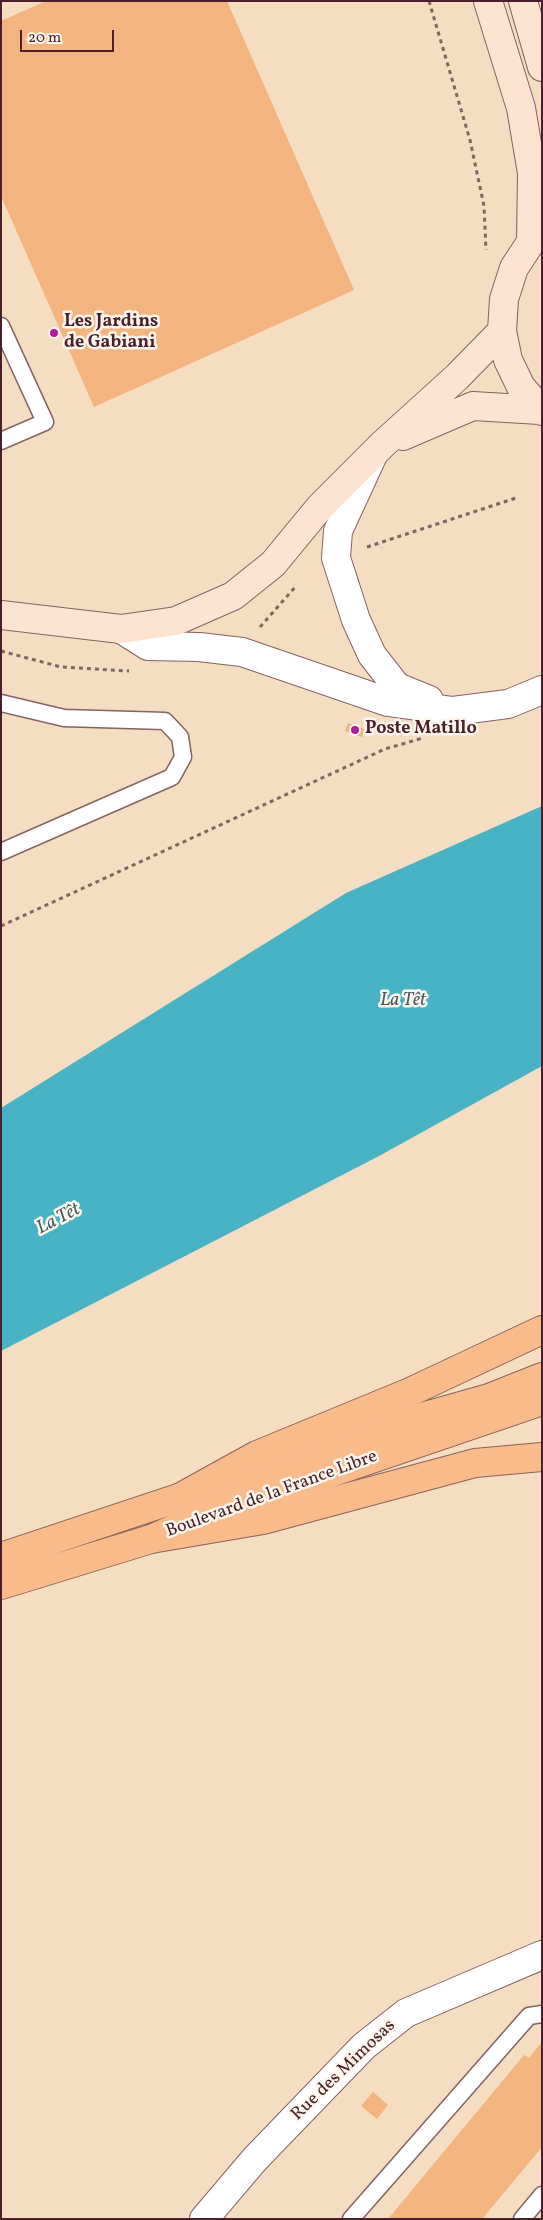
<!DOCTYPE html>
<meta charset="utf-8">
<style>
body{margin:0}
#map{position:relative;width:543px;height:2220px;overflow:hidden;background:#f4ddc1;font-family:Vollkorn,serif}
canvas{display:block}
.frame{position:absolute;inset:0;border:2px solid #4a1f2b;pointer-events:none}
.scale{position:absolute;left:20px;top:30px;width:94px;height:22px;box-sizing:border-box;border:2px solid #4a1f2b;border-top:0;padding-left:6px;font-size:15px;line-height:18px;white-space:nowrap;color:#4a1f2b;-webkit-text-stroke:4px #fbf7ec;paint-order:stroke}
</style>
<div id="map">
<canvas width="543" height="2220"></canvas>
<div class="frame"></div>
<div class="scale">20 m</div>
</div>
<script>
const context = document.querySelector('canvas').getContext('2d');
context.lineJoin = 'round';
function paint(path, color) {
  context.fillStyle = color;
  context.fill(path, 'evenodd');
}
function poly(rows) {
  const path = new Path2D();
  for (const r of rows) {
    path.moveTo(r[0], r[1]);
    for (let i = 2; i < r.length; i += 2) path.lineTo(r[i], r[i + 1]);
  }
  return path;
}
function trace(path, color, width, dash) {
  context.strokeStyle = color;
  context.lineWidth = width;
  context.lineCap = dash ? 'butt' : 'round';
  context.setLineDash(dash || []);
  context.stroke(path);
}
function write(font, color, halo, rows, align = 'center') {
  context.font = font + ' Vollkorn,serif';
  context.lineWidth = 5;
  context.setLineDash([]);
  context.textBaseline = 'middle';
  context.strokeStyle = halo;
  context.fillStyle = color;
  for (const [text, x, y, turn = 0] of rows) {
    context.save();
    context.translate(x, y);
    context.rotate((+turn || 0) * Math.PI / 180);
    context.textAlign = isNaN(turn) ? turn : align;
    if (halo) context.strokeText(text, 0, 0);
    context.fillText(text, 0, 0);
    context.restore();
  }
}
const water = poly([
 [542,806,542,1066,379,1156,1,1351,1,1108,346,893]
]);
const building = poly([
 [46,1,227,1,354,290,94,407,1,196,1,21],
 [348,723,365,729,362,737,345,731],
 [542,2042,542,2147,482,2219,388,2219,524,2055,529,2058],
 [373,2092,388,2105,377,2119,361,2106]
]);
const path = poly([
 [429,1,470,140,484,206,486,250],
 [367,547,519,497],
 [260,627,296,586],
 [1,651,61,667,129,671],
 [1,926,385,749,423,738]
]);
const lane = poly([
 [1,326,45,422,1,441],
 [1,703,64,718,165,721,180,737,183,757,172,777,1,852],
 [351,2219,529,2016,542,2014],
 [522,2219,542,2195]
]);
const street = poly([
 [373,455,338,531,336,558,356,620,372,655,397,687,429,700],
 [121,629,148,646,199,647,242,652,388,702,453,711,508,704,542,690],
 [204,2219,255,2159,364,2046,406,2013,542,1955]
]);
const secondary = poly([
 [488,1,521,108,532,173,531,242],
 [523,1,542,67],
 [542,233,531,242,514,268,504,299,502,331,508,360,521,387,542,411],
 [403,436,473,406,540,410],
 [1,615,121,629,176,621,233,596,273,564,320,507,383,444,457,377,502,331]
]);
const primary = poly([
 [1,1557,422,1417,489,1398,542,1377],
 [1,1585,151,1539,201,1517,542,1401]
]);
const highway = poly([
 [181,1497,257,1455,410,1392,542,1330],
 [151,1539,263,1520,475,1463,542,1457]
]);
const markers = [
 [54,333,5,"#b5179e"],
 [355,730,5,"#b5179e"]
];
const poiNames = [
 ["Les Jardins",64,323],
 ["de Gabiani",64,344],
 ["Poste Matillo",365,730]
];
const streetNames = [
 ["Boulevard de la France Libre",272,1495,-20],
 ["Rue des Mimosas",344,2071,-44]
];
const waterNames = [
 ["La Têt",403,1002],
 ["La Têt",59,1220,-28]
];
paint(water, '#48b3c5');
paint(building, '#f3b47f');
trace(lane, '#866260', 19);
trace(street, '#866260', 30);
trace(secondary, '#866260', 30);
trace(primary, '#866260', 30);
trace(highway, '#866260', 30);
trace(path, '#866260', 3, [4, 4]);
trace(lane, '#fff', 16);
trace(street, '#fff', 28);
trace(secondary, '#fde4d1', 28);
trace(primary, '#fabb8b', 28);
trace(highway, '#fabb8b', 28);
for (const [x, y, r, color] of markers) {
  const dot = new Path2D();
  dot.arc(x, y, r, 0, 2 * Math.PI);
  context.fillStyle = color;
  context.fill(dot);
  trace(dot, '#fbf7ec', 2);
}
write('bold 18px', '#4a1f2b', '#fbf7ec', poiNames, 'left');
write('18px', '#4a1f2b', '#fbf7ec', streetNames);
write('italic 19px', '#495a69', '#fbf7ec', waterNames);
</script>
